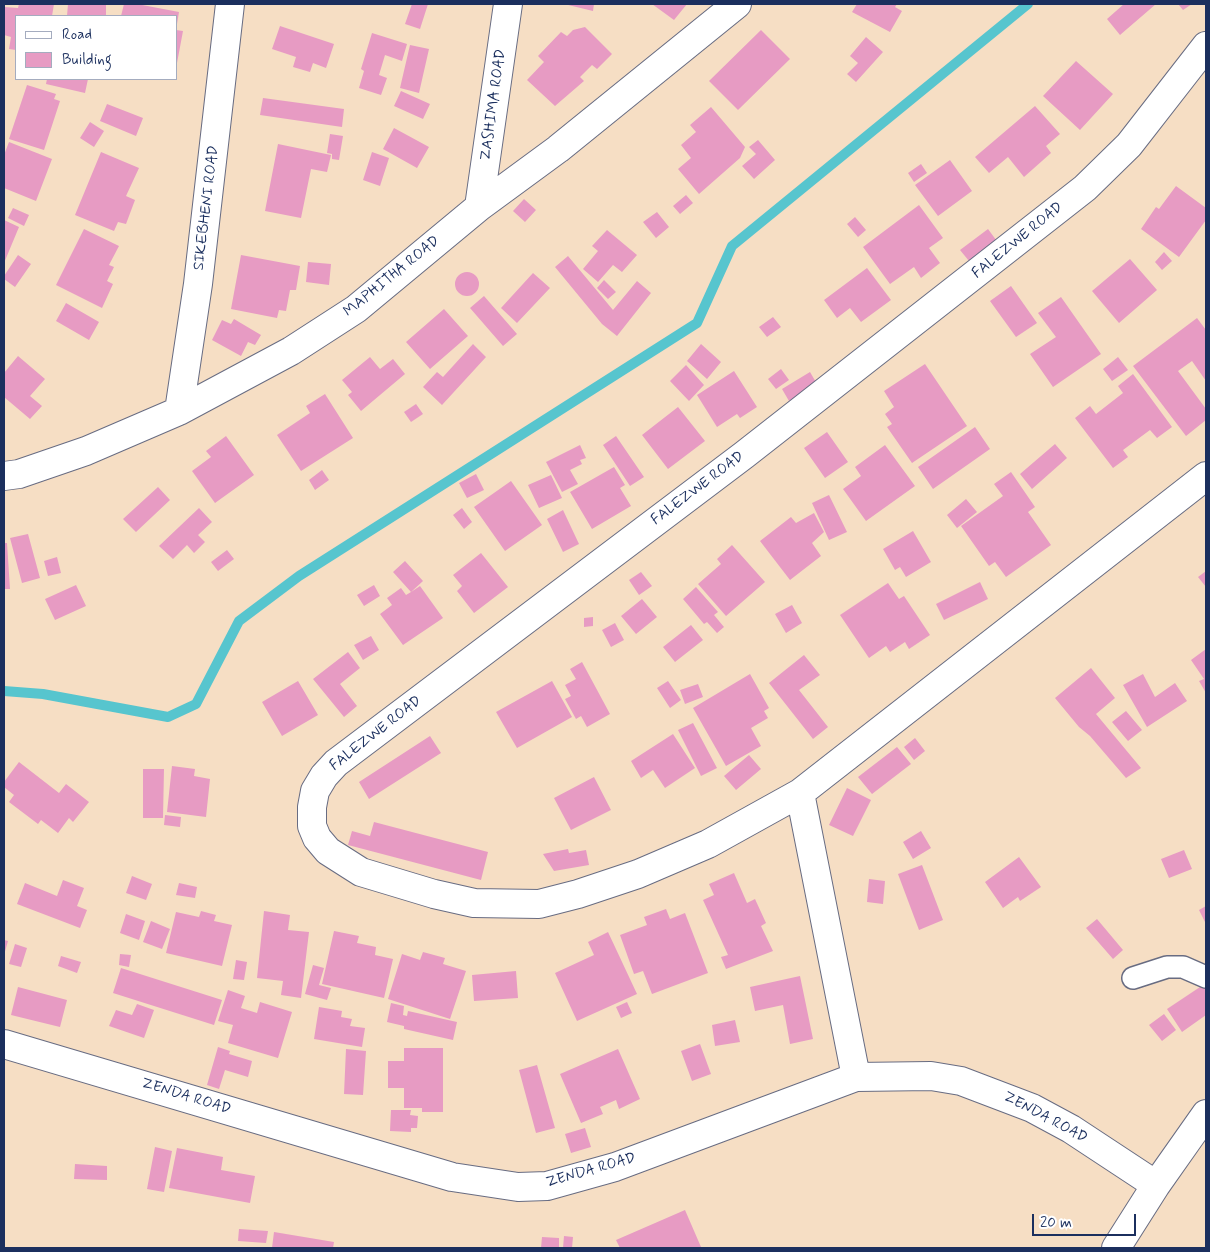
<!DOCTYPE html>
<style>
body{margin:0}
#map{position:relative;width:1210px;height:1252px;overflow:hidden;background:#f6dec4;font-family:Mynerve,sans-serif}
canvas{display:block}
.frame{position:absolute;inset:0;border:5px solid #1b2f5e;pointer-events:none}
.legend{position:absolute;left:15px;top:15px;width:162px;height:65px;box-sizing:border-box;background:#fff;border:1px solid #a4acbf;margin:0;padding:6px 9px;list-style:none;font-size:15px;color:#1b2f5e}
.legend li{display:flex;align-items:center;gap:10px;height:25px}
.legend b{width:25px;border:1px solid #a4acbf}
.scale{position:absolute;left:1032px;top:1214px;width:104px;height:22px;box-sizing:border-box;border:2px solid #1b2f5e;border-top:0;padding-left:6px;font-size:15px;line-height:18px;white-space:nowrap;color:#1b2f5e;-webkit-text-stroke:4px #fff;paint-order:stroke}
</style>
<div id="map">
<canvas width="1210" height="1252"></canvas>
<div class="frame"></div>
<ul class="legend">
<li><b style="height:6px;background:#fff"></b>Road</li>
<li><b style="height:14px;background:#e79bc3"></b>Building</li>
</ul>
<div class="scale">20 m</div>
</div>
<script>
const context = document.querySelector('canvas').getContext('2d');
context.lineJoin = 'round';
function poly(rows) {
  const path = new Path2D();
  for (const r of rows) {
    if (r.length === 3) {
      path.moveTo(r[0] + r[2], r[1]);
      path.arc(r[0], r[1], r[2], 0, 2 * Math.PI);
      continue;
    }
    path.moveTo(r[0], r[1]);
    for (let i = 2; i < r.length; i += 2) path.lineTo(r[i], r[i + 1]);
  }
  return path;
}
function trace(path, color, width, dash) {
  context.strokeStyle = color;
  context.lineWidth = width;
  context.lineCap = dash ? 'butt' : 'round';
  context.setLineDash(dash || []);
  context.stroke(path);
}
function paint(path, color) {
  context.fillStyle = color;
  context.fill(path, 'evenodd');
}
function write(font, color, halo, rows, align = 'center') {
  context.font = font + ' Mynerve,sans-serif';
  context.lineWidth = 5;
  context.setLineDash([]);
  context.textBaseline = 'middle';
  context.strokeStyle = halo;
  context.fillStyle = color;
  for (const [text, x, y, turn = 0] of rows) {
    context.save();
    context.translate(x, y);
    context.rotate((+turn || 0) * Math.PI / 180);
    context.textAlign = isNaN(turn) ? turn : align;
    if (halo) context.strokeText(text, 0, 0);
    context.fillText(text, 0, 0);
    context.restore();
  }
}
const stream = poly([
 [4,691,43,694,168,717,196,704,239,621,299,576,697,323,732,246,1028,4]
]);
const building = poly([
 [19,4,54,4,52,16,16,16,16,50,9,49,11,37,4,35,4,7,18,8],
 [68,4,106,4,106,16,67,16],
 [124,4,137,4,179,12,177,24,176,16,121,16],
 [412,4,428,4,420,29,405,24],
 [564,4,594,4,593,11],
 [652,4,687,4,674,20],
 [857,4,897,4,895,7,902,11,890,32,852,12],
 [1124,4,1156,4,1120,35,1107,19],
 [1178,4,1192,4,1183,10],
 [280,26,334,44,326,68,313,63,310,72,293,67,296,57,272,49],
 [585,27,612,54,597,69,592,65,580,77,584,81,555,106,527,80,544,62,538,56,561,32,567,36,573,30],
 [176,30,183,31,177,63,176,63],
 [761,30,790,59,738,110,709,81],
 [372,33,407,44,402,61,385,55,379,75,387,78,381,95,359,88,364,71,361,69],
 [866,37,883,52,856,82,847,74,858,63,850,56],
 [410,45,429,49,419,93,400,88],
 [1076,61,1113,94,1080,130,1043,96],
 [47,79,88,79,85,93,46,84],
 [27,85,56,94,54,99,60,101,44,150,9,139],
 [401,91,430,104,423,119,394,106],
 [263,98,344,109,342,127,260,115],
 [107,104,143,118,136,136,100,121],
 [1035,106,1060,134,1046,146,1051,153,1024,177,1008,157,989,173,975,157],
 [711,107,745,147,740,158,699,194,678,169,691,158,681,145,696,132,690,125],
 [90,122,104,131,94,147,80,138],
 [394,128,429,147,417,168,383,149],
 [330,134,343,136,339,160,332,159,332,154,327,153],
 [758,140,775,160,754,179,742,166,756,154,749,147],
 [9,142,52,159,36,201,4,188,4,155],
 [278,144,331,155,327,172,311,169,301,218,265,211],
 [101,152,139,168,126,196,135,200,126,224,118,222,114,231,75,215],
 [372,152,389,158,380,186,363,180],
 [950,160,972,191,938,216,915,185],
 [921,164,927,173,914,182,908,173],
 [1176,186,1206,208,1206,220,1179,257,1141,229,1156,207,1159,209],
 [686,195,693,203,680,214,673,206],
 [524,199,536,210,525,222,513,211],
 [919,205,943,238,929,248,940,263,921,278,914,267,890,284,863,247],
 [13,208,29,215,24,226,8,218],
 [657,212,669,227,656,238,643,222],
 [855,217,866,230,858,237,847,224],
 [4,220,19,227,4,263],
 [84,229,119,246,109,265,114,267,107,281,113,284,102,308,56,285],
 [988,229,999,244,984,257,980,252,969,261,960,250],
 [607,230,637,255,622,272,613,265,598,282,583,269,598,251,592,246],
 [1164,252,1172,261,1162,270,1155,262],
 [18,255,31,264,15,287,4,279,4,276],
 [241,255,300,266,296,290,290,290,286,311,279,310,277,318,231,309],
 [568,256,613,310,637,281,651,293,617,336,602,324,555,267],
 [1130,259,1157,290,1119,323,1092,291],
 [308,262,331,264,329,285,306,282],
 [867,268,891,300,861,322,850,308,837,318,824,300],
 [467,284,12],
 [533,273,550,288,517,323,501,308],
 [604,280,616,292,608,299,597,288],
 [1011,286,1037,323,1016,337,990,301],
 [484,296,517,334,503,346,470,308],
 [1061,297,1101,354,1053,387,1030,354,1056,337,1038,313],
 [66,303,99,322,89,340,56,321],
 [444,309,468,336,430,369,406,342],
 [773,317,781,327,767,337,759,327],
 [1197,318,1206,330,1206,381,1192,361,1178,371,1206,409,1206,420,1186,436,1133,366],
 [234,319,261,335,255,345,248,342,241,356,212,340,222,320,231,324],
 [473,344,486,357,442,405,423,387,437,372,443,377],
 [701,344,721,362,707,379,687,361],
 [18,356,45,379,30,396,42,406,30,419,4,397,4,373],
 [370,357,380,369,393,359,405,374,361,411,348,395,352,392,342,380],
 [1118,357,1128,370,1112,381,1103,369],
 [925,364,967,426,912,463,887,427,892,424,885,414,894,407,884,391],
 [686,365,704,385,689,401,670,381],
 [781,369,789,380,776,389,768,379],
 [734,371,757,407,740,418,737,414,717,427,697,395],
 [810,372,817,384,789,401,782,389],
 [1133,374,1172,427,1157,438,1150,430,1123,450,1128,457,1113,468,1075,418,1090,406,1096,414,1123,393,1118,386],
 [325,394,353,438,301,471,277,435,310,413,306,406],
 [416,404,423,414,411,422,404,412],
 [678,407,705,441,668,469,642,435],
 [975,427,990,449,933,489,918,467],
 [827,432,848,462,825,478,804,448],
 [226,436,254,475,215,503,192,471,211,457,206,451],
 [616,436,644,477,630,486,603,445],
 [1055,444,1067,458,1032,489,1020,474],
 [580,445,586,458,580,460,582,464,570,470,578,484,562,492,546,462],
 [885,445,915,486,866,521,843,489,861,476,855,467],
 [614,467,625,485,620,488,631,506,592,529,570,492],
 [322,470,329,480,315,490,309,480],
 [1011,472,1035,507,1028,512,1051,545,1006,577,995,562,989,566,961,526,1003,496,994,484],
 [476,474,484,490,467,498,459,483],
 [551,475,562,498,539,508,528,485],
 [511,481,542,525,505,551,474,507],
 [158,487,170,500,136,532,123,519],
 [829,495,847,532,829,540,812,503],
 [966,499,977,512,957,528,947,515],
 [199,508,212,522,198,535,205,542,194,553,187,545,173,559,159,546],
 [462,508,472,522,464,529,453,515],
 [563,510,579,544,563,552,547,519],
 [814,513,824,532,812,543,821,556,790,580,760,541,791,517,796,523],
 [913,531,931,562,906,577,900,567,895,570,883,549],
 [28,534,40,578,22,583,10,538],
 [4,543,7,543,10,589,4,589],
 [732,545,765,582,726,616,698,584,721,564,717,559],
 [227,550,234,559,218,571,211,562],
 [481,553,508,587,474,613,457,591,462,586,453,575],
 [57,557,61,573,48,576,44,561],
 [405,561,423,581,411,592,420,586,443,618,403,645,380,614,392,605,387,598,401,588,406,595,411,592,393,572],
 [1206,571,1206,587,1198,577],
 [641,572,652,586,639,595,629,580],
 [980,582,988,599,944,620,936,604],
 [888,583,899,599,904,596,930,635,909,649,905,642,890,652,886,646,869,658,840,615],
 [76,585,86,606,55,620,45,599],
 [374,585,380,596,364,606,357,595],
 [696,587,718,612,714,615,724,627,717,633,707,622,704,624,683,599],
 [642,599,657,617,636,634,621,616],
 [792,605,802,623,786,633,775,614],
 [593,617,593,626,584,627,584,618],
 [615,623,624,640,611,647,602,630],
 [691,625,703,640,675,662,663,647],
 [371,636,379,650,363,660,354,645],
 [1206,649,1206,693,1199,681,1204,679,1191,660],
 [348,652,360,668,340,684,357,706,344,717,313,679],
 [804,655,820,675,799,690,828,727,813,739,769,683],
 [582,662,610,714,587,727,581,716,576,719,565,699,571,696,565,685,576,679,570,669],
 [1091,668,1115,698,1096,714,1141,768,1126,778,1090,736,1079,727,1055,698],
 [750,674,769,708,764,711,768,718,751,728,761,746,726,766,693,708],
 [1143,674,1155,697,1175,683,1187,701,1147,727,1123,685],
 [298,681,318,715,282,736,262,702],
 [552,681,572,717,517,748,496,712],
 [668,681,681,700,670,708,657,688],
 [698,684,703,697,685,704,680,690],
 [1126,711,1142,730,1128,741,1112,722],
 [693,723,717,768,701,776,678,730],
 [673,734,695,768,665,788,653,770,641,778,631,761],
 [430,736,441,753,369,799,359,782],
 [915,738,925,751,914,760,904,747],
 [897,747,911,764,872,794,858,777],
 [749,755,761,769,736,790,724,776],
 [19,762,59,793,66,784,89,802,73,822,69,818,58,833,41,820,38,824,9,802,14,795,4,787,4,782],
 [172,766,195,769,194,776,210,779,206,817,167,812],
 [143,769,164,769,163,818,143,818],
 [594,777,611,810,571,830,554,798],
 [847,788,871,800,853,836,829,825],
 [165,815,181,817,180,827,164,825],
 [374,822,488,852,481,880,348,845,352,831,370,836],
 [921,831,931,848,913,859,903,842],
 [568,849,569,853,586,850,589,865,554,871,543,854],
 [1184,850,1192,869,1169,878,1161,859],
 [1019,857,1041,887,1020,901,1018,897,1003,908,985,882],
 [922,865,943,920,919,930,898,874],
 [734,873,747,903,755,899,766,923,761,926,773,951,726,969,721,957,728,955,703,900,714,895,709,884],
 [132,876,152,884,146,900,126,893],
 [869,879,885,881,883,904,867,902],
 [63,880,84,888,77,906,87,910,80,928,17,904,25,883,57,896],
 [179,883,197,887,195,898,176,895],
 [1206,906,1206,924,1199,910],
 [666,909,670,919,685,913,708,973,652,994,643,971,634,974,620,935,647,925,644,917],
 [201,911,216,915,214,921,232,925,222,966,166,953,176,912,199,917],
 [264,911,290,915,288,930,309,932,301,998,281,995,283,981,257,978],
 [126,914,145,921,139,940,120,933],
 [1097,919,1123,950,1113,959,1086,928],
 [151,921,170,929,162,949,143,942],
 [334,931,359,936,357,943,376,947,375,955,393,959,384,998,322,984],
 [608,932,637,994,577,1021,555,973,594,955,588,942],
 [4,940,8,941,4,955],
 [15,944,27,948,21,967,9,964],
 [423,952,445,958,443,964,466,971,450,1019,388,999,402,954,420,960],
 [120,954,131,955,129,967,119,965],
 [61,956,81,962,77,973,58,966],
 [236,960,247,962,244,980,233,979],
 [313,965,324,968,319,985,331,988,327,1000,305,994],
 [121,968,222,1000,214,1025,113,993],
 [516,971,518,998,474,1001,472,975],
 [800,976,813,1039,790,1044,783,1005,755,1011,750,987],
 [1203,985,1206,991,1206,1015,1182,1032,1167,1009],
 [18,987,67,1000,60,1027,11,1015],
 [228,990,245,996,241,1008,257,1013,260,1002,292,1012,278,1058,228,1043,233,1025,218,1021],
 [627,1002,632,1013,621,1018,616,1007],
 [391,1003,404,1006,403,1015,407,1016,408,1011,457,1022,453,1040,404,1029,404,1026,387,1022],
 [137,1004,154,1010,144,1038,109,1026,116,1010,132,1015],
 [319,1007,342,1011,341,1017,352,1019,350,1026,365,1028,362,1047,314,1039],
 [1164,1014,1176,1030,1162,1041,1149,1025],
 [735,1020,740,1042,715,1046,712,1025],
 [700,1044,711,1074,692,1081,681,1051],
 [218,1047,230,1051,229,1054,252,1061,248,1077,225,1070,219,1089,207,1085],
 [404,1048,443,1048,443,1112,422,1112,422,1108,404,1108,404,1088,388,1088,388,1061,404,1061],
 [346,1049,366,1051,363,1095,344,1094],
 [618,1049,640,1099,619,1109,616,1100,600,1107,603,1114,581,1123,560,1074],
 [537,1065,555,1128,536,1133,519,1070],
 [391,1110,411,1110,410,1115,418,1116,417,1128,411,1128,411,1132,390,1131],
 [585,1128,591,1147,571,1153,565,1134],
 [155,1147,172,1151,164,1192,147,1189],
 [177,1148,223,1157,221,1170,255,1176,250,1203,169,1188],
 [75,1164,107,1166,107,1180,74,1179],
 [685,1210,701,1247,620,1248,616,1240],
 [239,1229,268,1231,266,1243,238,1241],
 [274,1232,334,1242,333,1248,272,1248],
 [564,1236,573,1237,572,1248,563,1248],
 [542,1237,559,1238,559,1248,541,1248]
]);
const lane = poly([
 [1133,978,1167,967,1183,967,1206,977]
]);
const street = poly([
 [1206,46,1129,145,1085,188,744,455,336,763,324,776,315,791,312,807,312,826,317,838,328,851,361,872,434,894,474,903,539,904,578,894,638,874,708,844,800,793,1206,476],
 [479,207,508,4],
 [179,411,198,284,230,4],
 [4,476,19,474,86,451,179,411,291,351,356,309,479,207,558,149,737,4],
 [800,793,856,1077],
 [4,1044,452,1177,518,1187,547,1186,615,1167,856,1077,931,1076,961,1081,1032,1108,1071,1129,1156,1185],
 [1116,1248,1156,1185,1206,1114]
]);
const streetNames = [
 ["ZASHIMA ROAD",494,105,-82],
 ["SIKEBHENI ROAD",207,208,-83],
 ["FALEZWE ROAD",1018,241,-39],
 ["MAPHITHA ROAD",392,277,-39],
 ["FALEZWE ROAD",698,489,-37],
 ["FALEZWE ROAD",376,734,-38],
 ["ZENDA ROAD",186,1097,17],
 ["ZENDA ROAD",1045,1118,28],
 ["ZENDA ROAD",591,1171,-16]
];
trace(stream, '#57c5ce', 10);
paint(building, '#e79bc3');
trace(lane, '#686c82', 24);
trace(street, '#686c82', 30);
trace(lane, '#fff', 21);
trace(street, '#fff', 28);
write('15px', '#1b2f5e', '#fff', streetNames);
</script>
